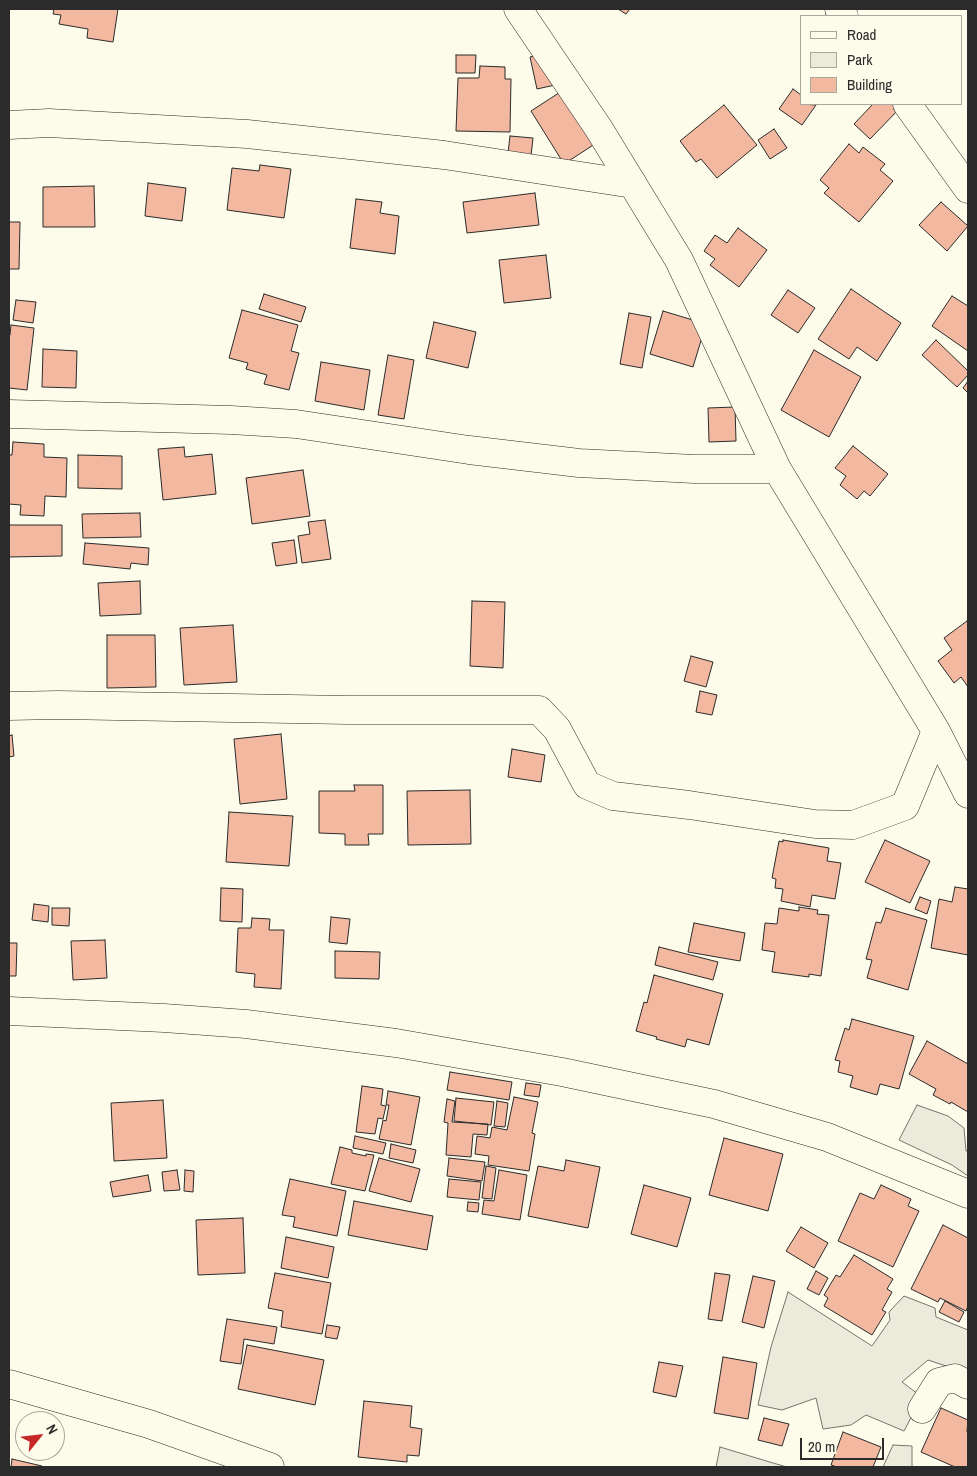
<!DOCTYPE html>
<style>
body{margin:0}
#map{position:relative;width:977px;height:1476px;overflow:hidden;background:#fdfbea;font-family:"Archivo Narrow",sans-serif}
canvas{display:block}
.frame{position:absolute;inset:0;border:10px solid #2b2b2b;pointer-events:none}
.legend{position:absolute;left:800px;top:15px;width:162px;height:90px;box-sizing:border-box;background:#fdfbea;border:1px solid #a9a89e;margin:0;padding:6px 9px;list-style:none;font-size:15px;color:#2b2b2b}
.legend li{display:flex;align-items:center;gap:10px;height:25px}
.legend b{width:25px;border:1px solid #a9a89e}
.north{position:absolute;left:15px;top:1411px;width:50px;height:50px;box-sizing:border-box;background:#fdfbea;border:1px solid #a9a89e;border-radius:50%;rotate:61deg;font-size:14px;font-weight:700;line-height:20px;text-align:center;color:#2b2b2b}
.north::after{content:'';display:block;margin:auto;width:18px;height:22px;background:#c62828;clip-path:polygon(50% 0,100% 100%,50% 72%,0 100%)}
.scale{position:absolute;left:800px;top:1438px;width:84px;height:22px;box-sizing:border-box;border:2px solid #2b2b2b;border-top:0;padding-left:6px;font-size:15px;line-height:18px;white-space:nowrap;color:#2b2b2b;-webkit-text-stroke:4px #fdfbea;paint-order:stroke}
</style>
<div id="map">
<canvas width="977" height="1476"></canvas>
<div class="frame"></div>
<ul class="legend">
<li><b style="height:6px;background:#fdfbea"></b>Road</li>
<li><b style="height:14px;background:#ecebdb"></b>Park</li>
<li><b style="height:14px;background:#f2b8a0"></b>Building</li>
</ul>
<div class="north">N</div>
<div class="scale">20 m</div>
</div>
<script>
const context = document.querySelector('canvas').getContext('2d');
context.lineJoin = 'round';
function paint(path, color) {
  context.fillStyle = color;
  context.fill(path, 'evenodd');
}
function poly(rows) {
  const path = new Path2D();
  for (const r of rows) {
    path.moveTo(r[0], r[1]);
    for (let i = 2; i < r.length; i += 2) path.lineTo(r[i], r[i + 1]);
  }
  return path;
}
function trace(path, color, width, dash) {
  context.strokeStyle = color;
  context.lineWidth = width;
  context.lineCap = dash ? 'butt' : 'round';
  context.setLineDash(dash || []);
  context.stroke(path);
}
const green = poly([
 [917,1105,948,1116,964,1128,966,1151,968,1151,968,1176,952,1165,899,1140,917,1105],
 [788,1292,872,1346,890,1320,889,1312,904,1296,935,1308,936,1317,968,1330,968,1375,955,1369,928,1360,902,1382,922,1397,904,1431,866,1415,851,1425,823,1429,816,1398,782,1410,758,1405,771,1347,788,1292],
 [893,1445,912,1446,912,1467,883,1467,893,1445],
 [720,1447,773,1463,787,1467,716,1467,720,1447]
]);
const building = poly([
 [54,9,118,9,113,42,87,38,88,29,59,24,61,15,53,14,54,9],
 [618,9,630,9,626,14,618,9],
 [547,53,555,85,537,89,530,57,547,53],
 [456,55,476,55,475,73,456,73,456,55],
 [480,66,505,67,505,79,511,79,510,132,456,131,458,78,479,78,480,66],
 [568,87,601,140,564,164,531,111,568,87],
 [793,89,801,95,801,104,816,105,802,125,779,109,793,89],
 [873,104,899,104,902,106,870,139,854,124,873,104],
 [724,105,757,145,717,178,701,159,696,162,680,141,724,105],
 [774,129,787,148,770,159,758,140,774,129],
 [510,136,533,138,531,156,508,153,510,136],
 [849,144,859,153,863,147,885,164,880,170,893,181,859,222,824,193,829,188,820,180,849,144],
 [260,165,291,169,284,218,227,210,232,168,259,171,260,165],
 [148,183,186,188,182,221,145,216,148,183],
 [94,186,95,227,43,227,43,187,94,186],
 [535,193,539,225,467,233,463,202,535,193],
 [356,199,382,202,380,213,399,216,395,254,350,248,356,199],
 [941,202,968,226,947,251,919,225,941,202],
 [9,222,20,222,19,269,9,269,9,222],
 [738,228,767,250,739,287,710,265,715,259,704,251,715,235,727,243,738,228],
 [546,255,551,298,504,303,499,260,546,255],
 [851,289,901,323,877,361,857,347,849,359,818,339,851,289],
 [788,290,815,308,798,333,771,315,788,290],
 [264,294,306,307,301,322,259,309,264,294],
 [952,296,968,306,968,351,932,326,952,296],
 [16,300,36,302,33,323,13,320,16,300],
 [242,310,298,325,291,351,299,353,289,390,264,384,267,375,246,369,248,363,229,358,242,310],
 [663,311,706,324,693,367,650,354,663,311],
 [629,313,651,317,642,368,620,364,629,313],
 [434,322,476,332,468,368,426,358,434,322],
 [11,325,34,328,27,390,9,388,9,335,10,335,11,325],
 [936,340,968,371,968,375,957,387,922,355,936,340],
 [43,349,77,351,76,388,42,387,43,349],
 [814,350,861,377,829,437,781,410,814,350],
 [388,355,414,360,404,419,378,415,388,355],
 [321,362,370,370,364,410,315,401,321,362],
 [968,381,968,393,963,388,968,381],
 [735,407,736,441,709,442,708,408,735,407],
 [13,442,44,444,44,457,67,458,66,497,45,496,44,516,20,515,21,505,9,504,9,455,12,455,13,442],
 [853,446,888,474,870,496,864,491,857,499,840,485,846,476,835,468,853,446],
 [184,447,185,457,212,454,216,494,163,500,158,449,184,447],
 [78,455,122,456,122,489,78,488,78,455],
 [303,470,310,516,252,524,246,478,303,470],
 [140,513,141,537,83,538,82,514,140,513],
 [325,520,331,559,302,563,298,536,310,534,308,522,325,520],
 [9,525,62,525,62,556,9,557,9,525],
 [294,540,297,563,276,566,272,543,294,540],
 [85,543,149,548,148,565,131,563,130,569,83,564,85,543],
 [140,581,141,614,100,616,98,583,140,581],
 [472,601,505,602,503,668,470,666,472,601],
 [967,621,968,623,968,687,961,677,954,683,938,661,952,650,944,638,967,621],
 [233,625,237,682,184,685,180,628,233,625],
 [107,635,155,635,156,687,107,688,107,635],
 [691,656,713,662,706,687,684,681,691,656],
 [700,691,717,695,712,715,696,712,700,691],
 [281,734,287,799,240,804,234,739,281,734],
 [12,735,14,756,9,757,9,736,12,735],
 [512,749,545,755,541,782,508,777,512,749],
 [354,785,383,785,383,834,368,834,369,845,345,845,345,834,319,833,319,791,355,791,354,785],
 [470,790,471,844,408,845,407,791,470,790],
 [229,812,293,816,289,866,226,862,229,812],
 [783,840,829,848,827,861,841,863,835,899,812,895,810,907,781,901,783,889,775,888,776,879,772,878,779,841,783,842,783,840],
 [885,840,930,861,910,903,865,882,885,840],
 [955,887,968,889,968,955,931,948,939,899,952,902,955,887],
 [221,888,243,889,242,922,220,921,221,888],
 [920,897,931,901,927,914,915,909,920,897],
 [34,904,49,906,48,922,32,920,34,904],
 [799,907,818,910,817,914,829,915,821,976,809,974,809,977,772,972,775,952,762,950,765,923,777,924,779,908,799,911,799,907],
 [52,908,70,908,69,926,52,925,52,908],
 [886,908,927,920,908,990,867,978,872,960,866,959,876,922,881,923,886,908],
 [331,917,350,919,347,944,329,942,331,917],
 [252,918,270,919,269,930,284,930,281,989,254,987,255,974,236,972,238,928,251,928,252,918],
 [694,923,745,933,740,961,688,952,694,923],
 [105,940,107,978,73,980,71,941,105,940],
 [9,943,17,943,16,976,9,976,9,943],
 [659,947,718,962,713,980,655,965,659,947],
 [335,951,380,952,379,979,335,978,335,951],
 [654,975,723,994,709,1045,687,1039,685,1047,656,1039,657,1037,636,1031,644,1002,647,1003,654,975],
 [852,1019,914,1036,899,1089,880,1084,877,1095,850,1087,853,1076,838,1072,840,1061,835,1060,845,1028,849,1030,852,1019],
 [927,1041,968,1064,968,1112,951,1102,950,1104,933,1095,936,1089,909,1074,927,1041],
 [450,1072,512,1082,509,1100,447,1090,450,1072],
 [526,1083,541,1085,539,1097,524,1095,526,1083],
 [362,1086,383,1089,381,1105,386,1106,383,1119,378,1118,375,1134,356,1132,362,1086],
 [388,1091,420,1097,411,1145,379,1139,383,1120,386,1121,389,1105,386,1105,388,1091],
 [514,1097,538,1102,532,1133,535,1134,529,1171,488,1165,489,1156,475,1154,477,1136,490,1138,492,1127,507,1130,514,1097],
 [456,1098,494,1102,491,1125,454,1121,456,1098],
 [447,1099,455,1101,452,1122,488,1124,487,1135,473,1134,471,1157,446,1155,448,1123,444,1122,447,1099],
 [163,1100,167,1158,114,1161,111,1103,163,1100],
 [497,1101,508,1103,505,1127,494,1126,497,1101],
 [355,1136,386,1143,383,1154,353,1148,355,1136],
 [724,1138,783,1154,768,1211,709,1195,724,1138],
 [391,1144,416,1150,413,1163,389,1158,391,1144],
 [340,1147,352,1150,352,1153,366,1156,366,1154,374,1155,365,1191,331,1184,340,1147],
 [379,1158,420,1169,411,1202,369,1191,379,1158],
 [449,1158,485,1162,482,1181,447,1176,449,1158],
 [566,1160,600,1167,588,1228,528,1216,538,1166,564,1171,566,1160],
 [486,1166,496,1168,492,1199,482,1198,486,1166],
 [177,1170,180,1190,164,1191,162,1172,177,1170],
 [185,1170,194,1171,193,1192,184,1191,185,1170],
 [499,1170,527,1175,520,1220,482,1214,484,1200,494,1201,499,1170],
 [148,1175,151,1191,113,1197,110,1182,148,1175],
 [290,1179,346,1191,337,1236,293,1227,295,1217,282,1215,290,1179],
 [449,1179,481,1182,479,1200,447,1197,449,1179],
 [644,1185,691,1198,677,1247,631,1234,644,1185],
 [881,1185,911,1199,908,1206,919,1211,893,1267,838,1241,860,1193,874,1199,881,1185],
 [354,1201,433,1216,427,1250,348,1235,354,1201],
 [468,1202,479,1203,478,1212,467,1211,468,1202],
 [243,1218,245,1273,198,1275,196,1220,243,1218],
 [943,1225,968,1238,968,1306,966,1311,940,1298,938,1302,911,1289,943,1225],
 [801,1227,828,1243,814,1268,786,1251,801,1227],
 [286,1237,334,1247,328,1278,281,1268,286,1237],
 [854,1255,893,1279,887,1289,892,1292,882,1310,886,1312,872,1335,824,1306,828,1298,824,1295,836,1275,840,1277,854,1255],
 [816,1271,828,1278,819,1295,807,1289,816,1271],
 [275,1273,331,1283,322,1334,281,1327,283,1311,268,1308,275,1273],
 [715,1273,730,1275,722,1321,708,1319,715,1273],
 [753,1276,775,1281,764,1328,742,1322,753,1276],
 [945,1301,964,1312,959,1322,939,1312,945,1301],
 [227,1319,277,1327,274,1344,244,1339,241,1364,220,1361,227,1319],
 [327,1325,340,1327,337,1339,325,1337,327,1325],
 [247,1345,324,1360,315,1405,238,1389,247,1345],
 [723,1357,757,1363,748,1419,714,1413,723,1357],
 [659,1362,683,1366,676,1397,653,1392,659,1362],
 [364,1401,412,1406,410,1427,422,1429,419,1456,407,1455,407,1462,358,1457,364,1401],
 [941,1408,968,1420,967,1432,968,1433,968,1467,955,1467,921,1452,941,1408],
 [764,1418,789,1424,782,1446,758,1440,764,1418],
 [843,1432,881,1447,873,1467,837,1467,831,1465,843,1432],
 [12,1459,42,1466,42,1467,11,1467,12,1459]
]);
const minor = poly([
 [518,9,599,129,679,260,777,469,936,731,968,794],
 [839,9,844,16],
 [907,104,968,189],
 [9,125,49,123,247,134,444,155,633,184],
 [9,414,231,420,296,424,469,450,579,463,694,469,777,469],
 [9,706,58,705,348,710,539,710,557,729,587,785,613,796,689,805,815,824,853,825,905,806,936,731],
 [9,1011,164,1018,246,1024,396,1043,562,1072,714,1104,827,1137,968,1194],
 [9,1384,149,1424,270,1467],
 [922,1409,939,1382,955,1378,968,1385]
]);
paint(green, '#ecebdb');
trace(green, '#74746e', 1);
paint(building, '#f2b8a0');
trace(building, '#2b2b2b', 1);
trace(minor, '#2b2b2b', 29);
trace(minor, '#fdfbea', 28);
</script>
